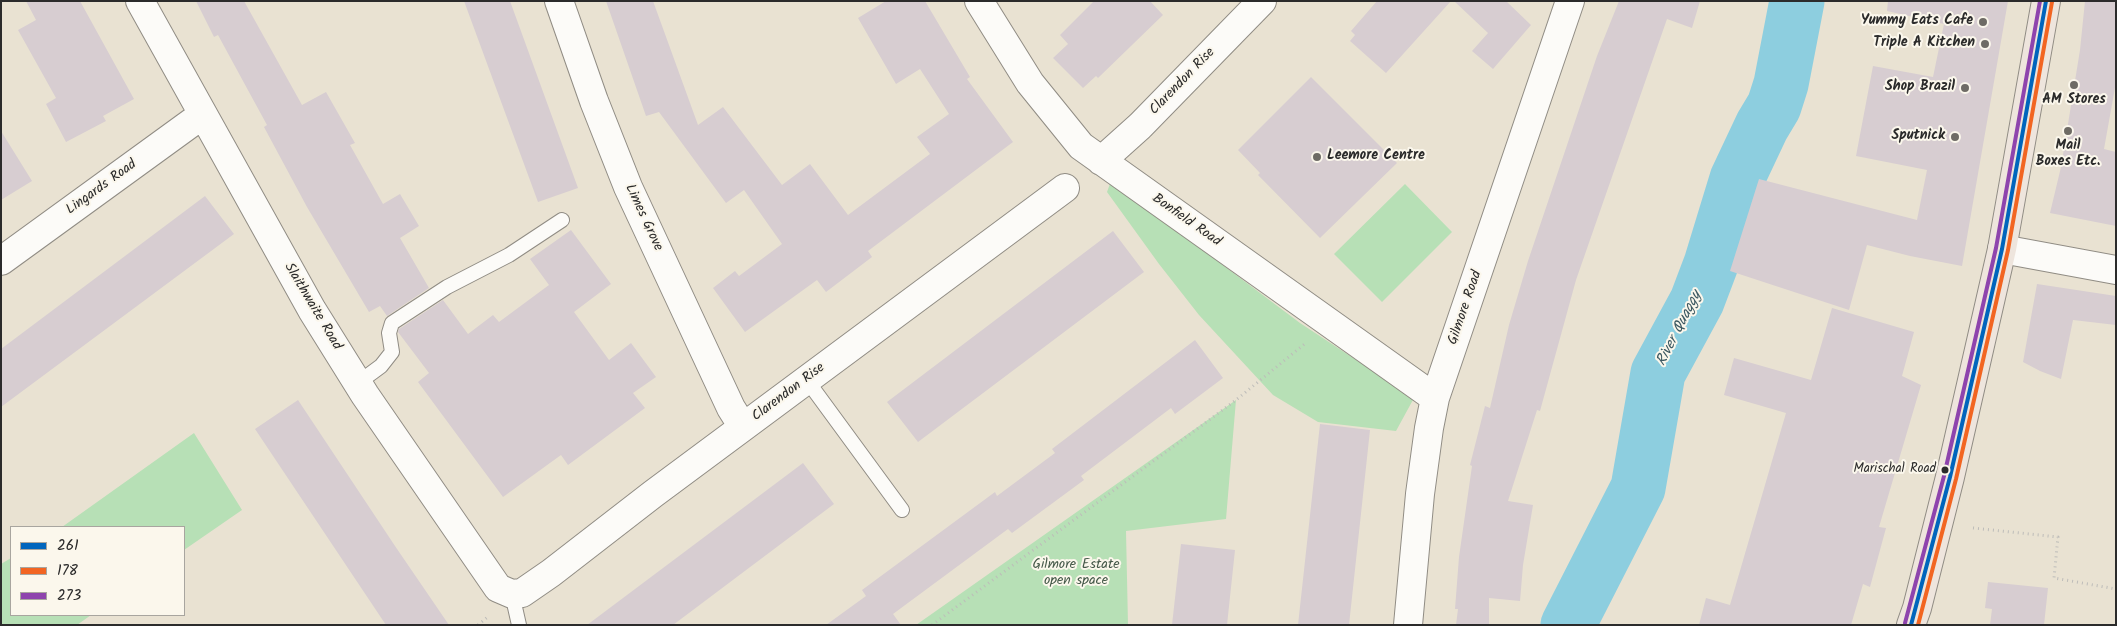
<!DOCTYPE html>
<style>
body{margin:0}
#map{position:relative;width:2117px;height:626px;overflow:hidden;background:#e9e2d2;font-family:Kalam,sans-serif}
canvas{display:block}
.frame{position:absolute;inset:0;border:2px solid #2b2b2b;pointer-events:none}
.legend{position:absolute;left:10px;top:526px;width:175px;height:90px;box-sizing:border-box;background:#fbf7ec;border:1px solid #a8a59f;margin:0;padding:6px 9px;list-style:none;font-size:15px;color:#2b2b2b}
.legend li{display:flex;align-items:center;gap:10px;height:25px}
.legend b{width:25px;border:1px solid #a8a59f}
</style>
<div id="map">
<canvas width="2117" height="626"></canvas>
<div class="frame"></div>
<ul class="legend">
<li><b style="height:6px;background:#0065bd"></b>261</li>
<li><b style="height:6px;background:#f26522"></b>178</li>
<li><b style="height:6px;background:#8e44ad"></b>273</li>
</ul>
</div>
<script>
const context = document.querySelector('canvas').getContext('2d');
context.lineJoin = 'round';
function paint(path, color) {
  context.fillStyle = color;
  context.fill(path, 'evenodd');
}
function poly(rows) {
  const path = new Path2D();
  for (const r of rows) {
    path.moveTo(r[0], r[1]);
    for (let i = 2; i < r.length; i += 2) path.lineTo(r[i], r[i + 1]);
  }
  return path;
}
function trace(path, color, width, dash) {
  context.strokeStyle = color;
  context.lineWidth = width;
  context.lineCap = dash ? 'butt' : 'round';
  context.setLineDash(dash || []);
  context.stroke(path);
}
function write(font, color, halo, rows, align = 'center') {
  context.font = font + ' Kalam,sans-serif';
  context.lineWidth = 4;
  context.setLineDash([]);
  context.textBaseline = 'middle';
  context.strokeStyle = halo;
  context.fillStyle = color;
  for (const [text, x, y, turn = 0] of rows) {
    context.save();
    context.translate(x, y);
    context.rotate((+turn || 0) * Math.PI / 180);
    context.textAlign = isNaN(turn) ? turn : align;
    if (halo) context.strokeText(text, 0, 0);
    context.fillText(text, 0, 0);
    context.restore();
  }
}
const green = poly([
 [1111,181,1300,323,1414,398,1396,431,1318,422,1273,395,1199,315,1159,264,1107,192],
 [1405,184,1452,232,1382,302,1334,254],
 [1236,400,1226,519,1126,531,1128,625,916,625],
 [194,433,242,510,184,550,184,527,62,527],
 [11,558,11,615,91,615,77,625,1,625,1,564]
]);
const river = poly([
 [1568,625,1638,488,1658,373,1697,301,1711,264,1737,179,1762,126,1774,106,1781,84,1797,1]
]);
const building = poly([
 [26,1,80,1,134,99,103,116,106,121,66,142,46,104,56,98,18,30,36,20],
 [196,1,244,1,302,105,326,92,355,143,350,145,383,204,400,194,419,226,400,238,429,288,387,316,380,306,369,312,307,207,264,127,267,125,243,81,218,35,214,37],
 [464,1,510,1,578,188,538,202],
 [606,1,653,1,698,125,723,107,782,185,810,164,848,215,930,154,917,137,949,114,920,69,896,84,858,18,886,1,925,1,970,77,967,79,1013,142,868,251,872,257,826,292,817,280,745,332,713,288,735,271,739,276,782,244,744,190,726,203,659,112,646,116],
 [1094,1,1150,1,1163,15,1098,78,1096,76,1083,88,1053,58,1068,44,1060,35],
 [1377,1,1451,1,1386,73,1350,41,1355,35,1351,31],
 [1454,1,1506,1,1531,25,1493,69,1472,51,1488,33],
 [1619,1,1700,1,1692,28,1667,19,1576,280,1540,411,1537,410,1508,501,1533,505,1523,565,1520,601,1489,598,1489,625,1456,625,1458,609,1455,609,1459,557,1472,466,1470,465,1485,406,1490,408,1509,325,1528,261,1597,56],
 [1888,1,2008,1,1962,266,1910,256,1867,245,1849,310,1730,271,1759,179,1917,220,1927,170,1856,156,1873,66,1933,77,1944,24,1887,11],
 [2085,1,2116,1,2116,82,2104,149,2116,152,2116,226,2050,213,2061,167,2080,50],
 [1311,77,1397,163,1320,238,1258,175,1260,173,1238,150],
 [1,131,32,181,1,200],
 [205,196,234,234,1,407,1,349],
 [571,230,611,284,574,312,609,360,631,343,656,377,633,393,645,408,568,465,561,455,503,497,418,382,429,373,398,332,399,329,443,300,468,334,493,315,499,322,549,285,530,259],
 [1113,231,1144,272,918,442,887,402],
 [2037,284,2116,296,2116,325,2073,320,2061,379,2040,371,2023,362],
 [1832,308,1914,332,1902,376,1921,385,1879,527,1886,528,1870,587,1863,584,1851,625,1699,625,1706,598,1730,605,1786,413,1724,395,1734,358,1811,380],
 [1195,340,1223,378,1175,414,1171,408,1081,476,1084,480,1012,533,1008,529,893,614,901,625,826,625,866,596,862,590,995,492,997,496,1055,453,1052,449],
 [298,400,395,546,449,625,386,625,255,429],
 [1320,424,1370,430,1349,625,1298,625],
 [803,463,834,504,673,625,587,625],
 [1181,544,1235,550,1227,625,1172,625],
 [1988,582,2048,588,2044,625,1990,625,1992,609,1985,608]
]);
const path = poly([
 [1973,528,2058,537,2054,578,2116,589],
 [478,625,489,616],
 [932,625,1236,400,1307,342]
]);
const lane = poly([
 [806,379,902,510],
 [358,383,381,366,392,352,389,333,392,323,447,287,509,255,562,220],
 [512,594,519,625]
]);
const street = poly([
 [140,1,312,310,365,395,498,588,512,594,522,593,551,573,653,494,1065,188],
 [559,1,594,101,628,187,731,408,743,427],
 [979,1,1030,83,1081,146,1435,398],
 [1101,161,1140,126,1262,1],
 [2002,249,2116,270],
 [1,261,202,115],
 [1408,625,1420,494,1429,428,1435,398,1570,1]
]);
const highway = poly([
 [1911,625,1917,608,1950,477,2002,249,2046,1]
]);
const bus1 = poly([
 [1911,625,1950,477,2002,249,2046,1]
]);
const bus2 = poly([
 [1918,625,1956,479,2008,250,2052,2]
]);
const bus3 = poly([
 [1905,623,1944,476,1996,248,2040,1]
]);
const markers = [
 [1983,22,5,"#6e6b65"],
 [1985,44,5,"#6e6b65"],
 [2074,85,5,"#6e6b65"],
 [1965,88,5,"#6e6b65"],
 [2068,131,5,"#6e6b65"],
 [1955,137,5,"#6e6b65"],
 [1317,157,5,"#6e6b65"],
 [1945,470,4.5,"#2b2b2b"]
];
const busNames = [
 ["Marischal Road",1936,470]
];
const poiNames = [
 ["Yummy Eats Cafe",1973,22],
 ["Triple A Kitchen",1975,44],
 ["Shop Brazil",1955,88],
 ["AM Stores",2074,101,"center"],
 ["Sputnick",1945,137],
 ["Mail",2068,147,"center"],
 ["Boxes Etc.",2068,163,"center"],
 ["Leemore Centre",1327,157,"left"]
];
const streetNames = [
 ["Clarendon Rise",1183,82,-46],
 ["Lingards Road",102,188,-36],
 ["Limes Grove",643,218,65],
 ["Bonfield Road",1186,221,35],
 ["Slaithwaite Road",312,307,59],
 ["Gilmore Road",1466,308,-71],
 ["Clarendon Rise",789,393,-37]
];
const parkNames = [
 ["Gilmore Estate",1076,566],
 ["open space",1076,582]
];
const waterNames = [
 ["River Quaggy",1680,329,-63]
];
paint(green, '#b7e0b6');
trace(river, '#8dcedf', 55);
paint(building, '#d7cdd1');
trace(lane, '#908c84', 16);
trace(street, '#908c84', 30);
trace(highway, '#908c84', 30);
trace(path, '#bdbcb9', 3, [1, 4]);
trace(lane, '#fcfbf8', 14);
trace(street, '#fcfbf8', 28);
trace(highway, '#eee5dd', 28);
trace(bus1, '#0065bd', 4);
trace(bus2, '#f26522', 4);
trace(bus3, '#8e44ad', 4);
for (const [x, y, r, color] of markers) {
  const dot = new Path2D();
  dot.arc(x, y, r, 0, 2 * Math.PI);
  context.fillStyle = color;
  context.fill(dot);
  trace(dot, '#fbf7ec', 2);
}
write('13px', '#2b2b2b', '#fbf7ec', busNames, 'right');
write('bold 14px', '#2b2b2b', '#fbf7ec', poiNames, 'right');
write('14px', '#2b2b2b', '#fbf7ec', streetNames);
write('14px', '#445848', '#fbf7ec', parkNames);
write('italic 15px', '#3d5962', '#fbf7ec', waterNames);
</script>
